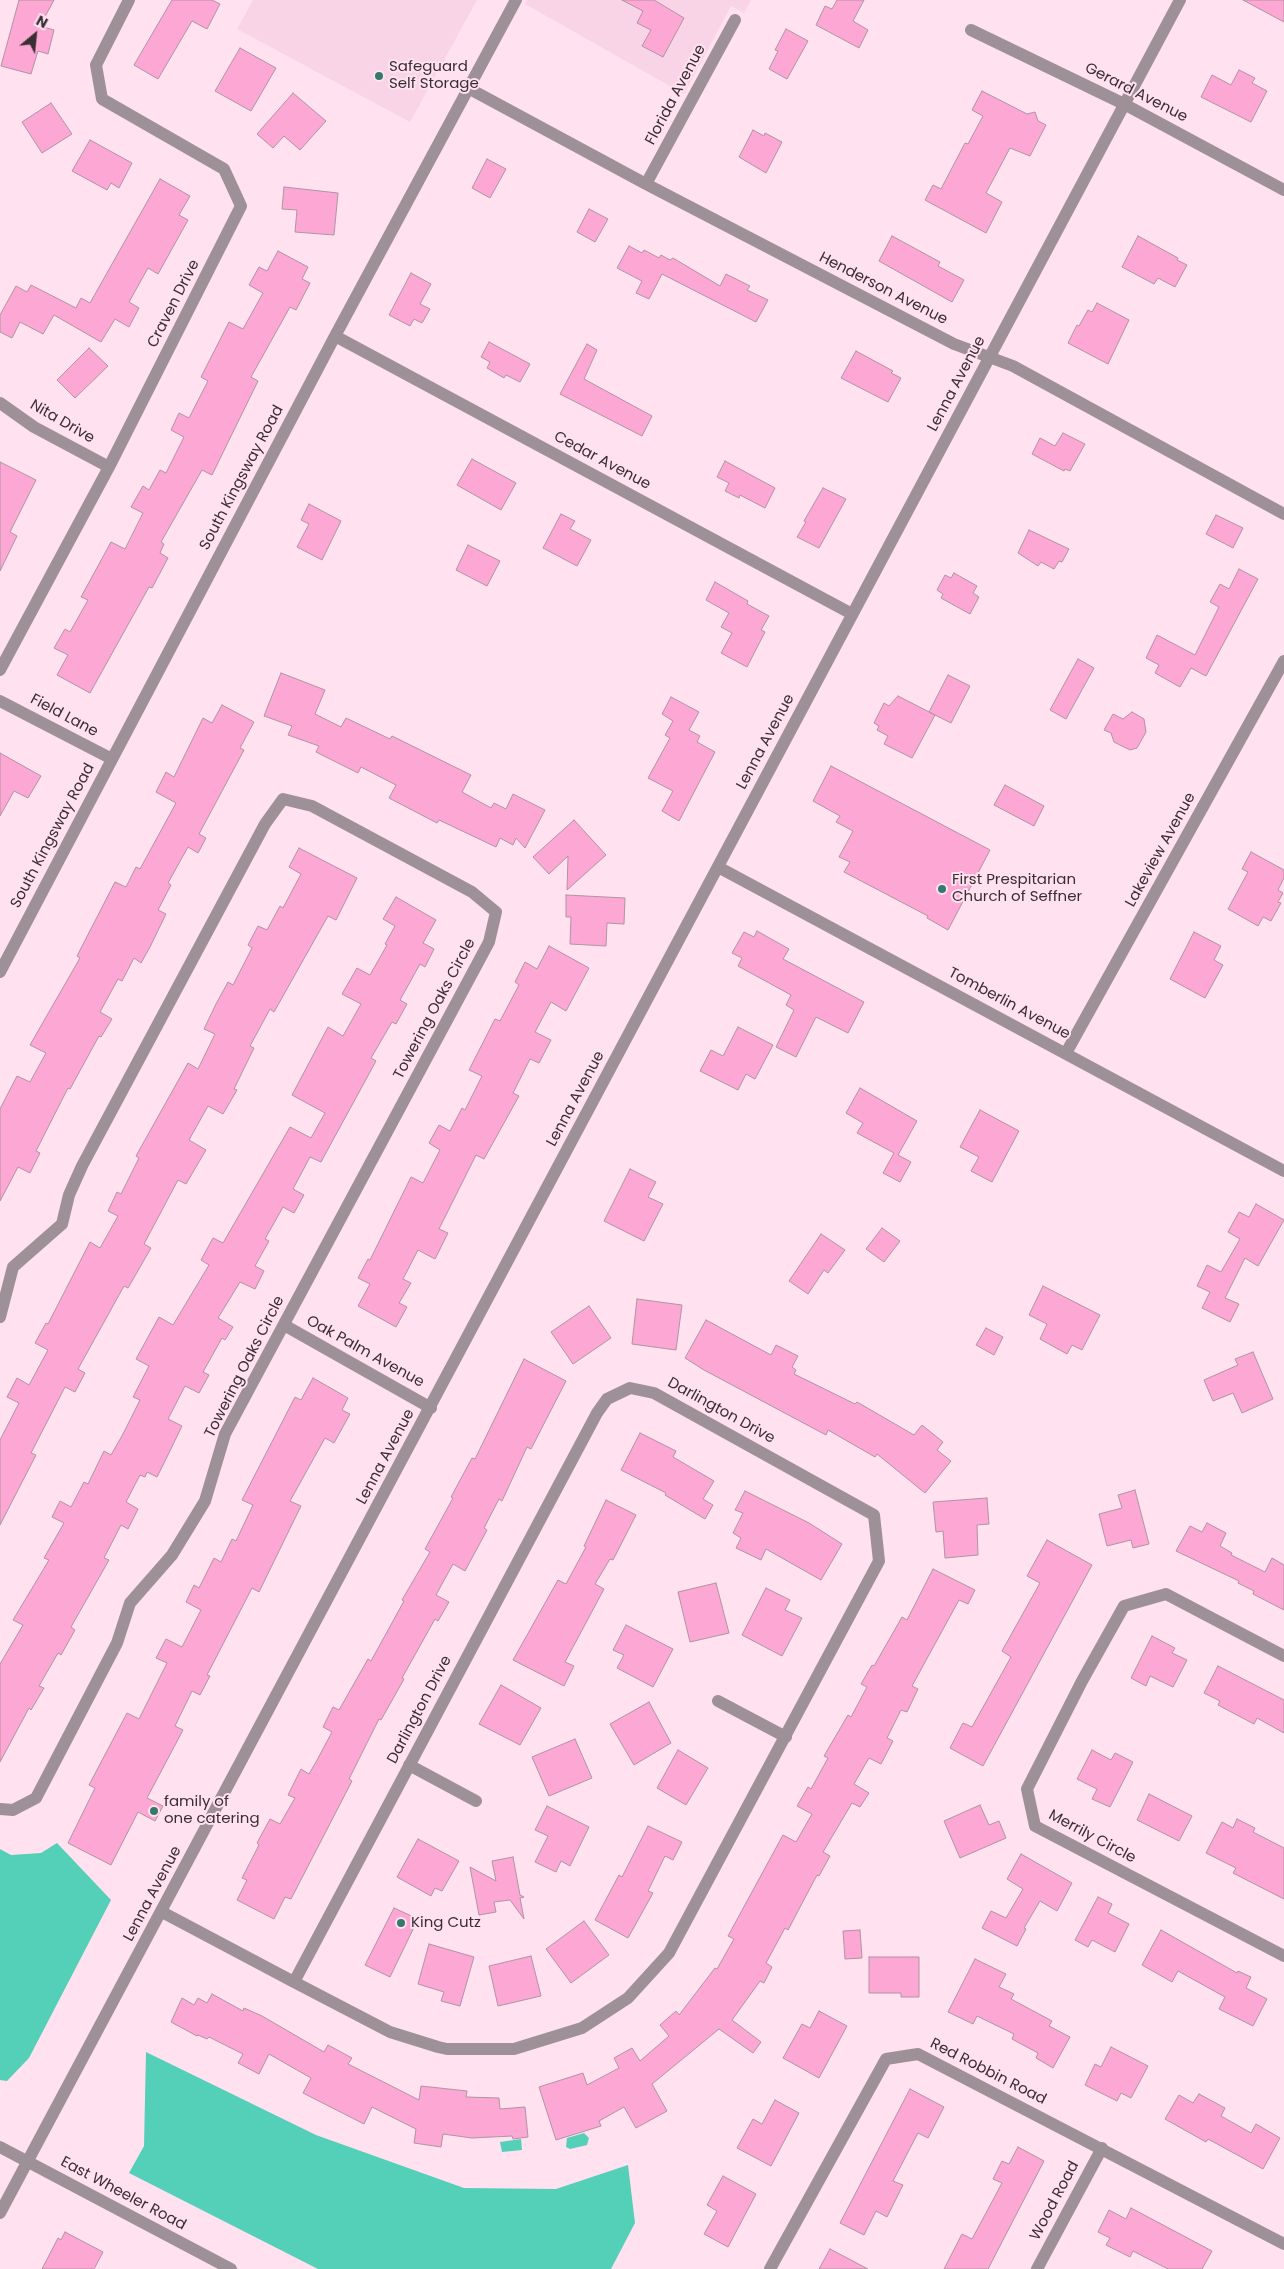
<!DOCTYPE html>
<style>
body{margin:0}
#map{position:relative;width:1284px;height:2269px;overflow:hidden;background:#ffe1ef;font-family:Poppins,sans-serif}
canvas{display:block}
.north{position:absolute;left:10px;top:10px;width:50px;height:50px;-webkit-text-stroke:4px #ffe1ef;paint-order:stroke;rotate:28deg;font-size:14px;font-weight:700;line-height:20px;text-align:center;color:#3a2e34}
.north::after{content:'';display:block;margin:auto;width:18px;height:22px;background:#3a2e34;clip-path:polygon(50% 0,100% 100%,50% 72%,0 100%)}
</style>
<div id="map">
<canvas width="1284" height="2269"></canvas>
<div class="north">N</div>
</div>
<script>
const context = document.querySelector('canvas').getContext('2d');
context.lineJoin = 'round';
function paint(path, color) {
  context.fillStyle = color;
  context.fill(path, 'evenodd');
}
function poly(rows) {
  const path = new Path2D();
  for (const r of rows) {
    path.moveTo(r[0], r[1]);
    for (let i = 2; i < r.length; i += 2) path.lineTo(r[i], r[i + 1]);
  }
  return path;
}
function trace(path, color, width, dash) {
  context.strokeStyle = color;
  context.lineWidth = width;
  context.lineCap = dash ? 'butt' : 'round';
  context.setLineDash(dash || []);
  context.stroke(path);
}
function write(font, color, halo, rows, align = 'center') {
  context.font = font + ' Poppins,sans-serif';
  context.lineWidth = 4;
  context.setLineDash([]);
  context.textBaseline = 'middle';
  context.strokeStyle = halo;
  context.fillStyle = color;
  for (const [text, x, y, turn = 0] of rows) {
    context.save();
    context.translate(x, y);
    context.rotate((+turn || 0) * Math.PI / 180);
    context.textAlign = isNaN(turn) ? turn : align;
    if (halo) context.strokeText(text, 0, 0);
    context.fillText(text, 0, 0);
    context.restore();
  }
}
const built = poly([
 [253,0,477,0,410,122,237,29],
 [527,0,751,0,744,13,731,6,684,94,525,4]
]);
const water = poly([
 [57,1843,111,1900,29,2058,7,2081,0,2080,0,1849,11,1855,41,1853],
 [146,2052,316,2135,464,2188,556,2189,628,2165,635,2223,611,2269,318,2269,129,2173,144,2146],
 [584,2133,589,2138,587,2145,570,2149,566,2147,567,2138],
 [521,2139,522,2150,502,2152,500,2142]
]);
const building = poly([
 [19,0,54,0,40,26,54,30,48,54,38,51,31,74,1,66,19,0],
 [172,0,212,0,220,4,207,29,192,21,158,79,134,65,172,0],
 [622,0,654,0,684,18,663,57,642,46,651,30,637,23,643,11,622,0],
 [837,0,864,0,853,21,868,30,859,48,816,25,825,6,832,9,837,0],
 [1243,0,1284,0,1284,22,1243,0],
 [786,29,808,41,787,79,769,69,778,51,775,50,786,29],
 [240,48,276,68,251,111,215,91,240,48],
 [1239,70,1255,78,1252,83,1267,91,1251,122,1201,97,1212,75,1231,85,1239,70],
 [982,91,1027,114,1035,112,1038,121,1046,125,1030,156,1010,148,986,193,1002,202,986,233,925,200,933,185,941,189,965,143,968,144,983,116,972,110,982,91],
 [293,93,326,121,300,150,284,136,273,148,257,134,293,93],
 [51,103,72,134,42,153,22,122,51,103],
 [753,130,764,136,765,133,782,142,766,173,739,157,753,130],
 [90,140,132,163,119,188,111,183,107,190,72,171,90,140],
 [487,159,506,169,490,198,472,188,487,159],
 [160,179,190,196,179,215,188,220,158,274,148,268,129,302,139,308,129,327,115,319,101,342,54,315,43,334,20,322,12,338,0,332,0,315,16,286,27,292,31,285,76,308,81,298,90,303,160,179],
 [284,187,338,193,334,235,295,232,297,210,282,209,284,187],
 [589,209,608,219,595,242,577,232,589,209],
 [892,236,940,262,938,266,964,280,952,302,879,261,892,236],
 [1138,236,1178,258,1177,260,1187,265,1175,287,1158,278,1154,284,1122,267,1138,236],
 [629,246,642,253,644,250,659,258,661,255,670,260,673,258,720,286,726,274,750,286,747,290,768,300,756,322,662,274,649,299,636,293,642,281,617,268,629,246],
 [278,251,308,267,302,279,310,283,296,310,290,307,251,377,258,381,212,475,202,470,161,542,164,544,160,553,168,558,152,588,149,587,90,693,57,675,68,655,54,648,65,629,70,632,88,600,81,597,111,542,125,549,143,513,131,507,143,486,149,490,160,470,166,473,184,437,171,430,179,413,189,418,208,381,201,377,229,322,243,329,263,293,249,285,259,267,267,271,278,251],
 [411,273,431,284,420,304,430,309,422,323,414,319,410,326,389,315,411,273],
 [1097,303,1129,320,1108,364,1068,343,1077,325,1079,326,1088,310,1092,312,1097,303],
 [489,342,530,364,520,382,506,375,504,378,487,368,490,362,481,357,489,342],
 [587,344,597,350,584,379,652,416,642,436,560,394,587,344],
 [89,348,108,366,75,398,57,380,89,348],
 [856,351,893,371,891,373,901,378,888,402,841,378,856,351],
 [1063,433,1085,444,1070,471,1065,469,1064,471,1032,454,1040,438,1055,446,1063,433],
 [472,459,516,483,501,510,457,485,472,459],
 [725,461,775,488,765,508,740,495,739,498,725,491,729,483,717,477,725,461],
 [0,462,36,480,10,532,17,536,0,571,0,462],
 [823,488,846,499,819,548,797,537,806,522,804,521,823,488],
 [309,504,341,521,322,560,297,547,309,524,301,520,309,504],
 [561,514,575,521,570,529,591,540,577,566,543,548,561,514],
 [1216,515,1243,528,1233,548,1206,534,1216,515],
 [1029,530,1069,549,1062,562,1059,561,1054,569,1041,562,1038,566,1018,553,1029,530],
 [468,545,500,561,487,586,456,570,468,545],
 [1239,569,1258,579,1206,676,1191,668,1180,687,1155,673,1159,665,1146,658,1157,635,1195,655,1219,607,1210,602,1220,584,1229,589,1239,569],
 [954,573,977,586,973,593,979,597,970,614,941,598,943,594,937,590,945,575,951,578,954,573],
 [715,582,748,601,747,604,769,616,761,630,765,632,747,667,721,653,732,633,721,627,729,613,706,600,715,582],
 [1078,659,1094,668,1066,719,1050,710,1078,659],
 [281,673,325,690,315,714,341,727,346,718,390,739,392,736,471,775,462,792,491,808,494,803,506,809,513,794,545,810,525,848,516,838,513,845,500,838,496,847,439,820,437,823,389,798,396,785,361,767,358,773,316,752,319,746,288,735,292,726,264,716,281,673],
 [948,675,970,686,951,723,929,712,948,675],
 [898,696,935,715,912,758,884,744,888,736,877,730,879,726,874,723,884,703,889,706,898,696],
 [671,697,699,712,689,730,700,736,697,742,715,752,679,821,662,811,673,791,648,778,670,738,665,735,673,721,662,714,671,697],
 [222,705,254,722,240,748,244,750,199,834,206,838,198,853,188,847,168,883,171,885,158,910,166,914,150,947,141,963,134,958,122,981,118,979,100,1012,112,1019,101,1037,99,1036,70,1089,68,1088,36,1151,40,1153,30,1173,18,1167,0,1201,0,1109,17,1076,30,1082,46,1053,30,1045,80,958,77,956,115,882,126,887,136,867,140,869,176,803,156,792,166,772,174,777,203,718,212,723,222,705],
 [1132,712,1144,719,1146,732,1137,748,1130,750,1114,742,1111,733,1104,730,1113,714,1123,719,1132,712],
 [0,753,41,776,28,798,14,791,0,816,0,753],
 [831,766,990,850,948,930,927,918,928,916,844,872,850,862,839,857,853,831,836,822,840,816,813,801,831,766],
 [1005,785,1044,806,1034,826,994,805,1005,785],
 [574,820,606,855,567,890,568,856,549,874,533,857,574,820],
 [299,848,357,878,336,920,328,916,274,1012,270,1009,250,1046,254,1048,234,1089,237,1090,223,1114,208,1106,189,1140,206,1150,186,1184,178,1180,144,1244,151,1248,128,1288,124,1286,78,1369,85,1373,75,1392,65,1387,31,1453,36,1455,0,1525,0,1440,19,1403,7,1397,17,1378,29,1385,48,1350,35,1343,46,1323,48,1324,90,1242,100,1248,118,1216,108,1211,117,1192,121,1194,139,1158,136,1156,188,1063,198,1069,215,1034,204,1029,216,1004,228,982,233,985,252,948,248,945,258,926,267,930,280,906,283,908,301,874,289,867,299,848],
 [1251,852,1284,870,1284,878,1278,890,1283,893,1278,902,1281,903,1271,921,1263,917,1258,926,1228,909,1248,872,1242,869,1251,852],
 [566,895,625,898,624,924,607,923,606,946,570,944,571,917,566,917,566,895],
 [396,897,436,920,423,943,434,949,425,967,420,964,400,1000,407,1004,396,1024,392,1022,371,1058,376,1061,321,1162,310,1157,293,1189,304,1195,294,1213,283,1207,265,1239,269,1241,255,1266,264,1271,255,1289,240,1282,218,1318,233,1327,225,1340,222,1338,203,1372,209,1375,199,1393,185,1386,168,1419,182,1426,167,1457,157,1477,147,1472,145,1477,140,1475,126,1502,138,1509,128,1529,121,1525,104,1558,109,1560,71,1627,75,1630,61,1655,58,1653,39,1686,44,1688,31,1710,29,1708,0,1762,0,1664,23,1625,13,1620,49,1560,44,1558,64,1523,52,1517,60,1501,71,1507,84,1482,88,1484,104,1451,111,1455,123,1434,140,1400,133,1397,149,1366,136,1359,159,1317,173,1325,209,1265,201,1260,213,1238,223,1243,290,1127,311,1138,325,1113,292,1095,328,1027,343,1036,361,1004,342,994,357,968,370,975,387,945,385,944,395,926,383,919,396,897],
 [757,931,789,949,783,959,864,1002,848,1033,816,1017,796,1057,776,1047,794,1010,786,1005,791,995,738,966,742,958,732,953,744,932,754,937,757,931],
 [1194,932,1221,946,1214,960,1223,965,1205,998,1170,979,1194,932],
 [549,946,589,968,566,1011,551,1002,535,1032,551,1040,539,1063,530,1059,513,1093,519,1096,484,1159,476,1155,439,1229,448,1233,435,1259,418,1250,403,1279,411,1283,399,1303,407,1307,396,1327,358,1306,370,1284,358,1278,368,1259,370,1260,411,1177,423,1183,440,1150,429,1143,439,1125,450,1131,462,1108,465,1110,482,1076,469,1070,495,1019,500,1021,519,985,515,982,525,962,537,969,549,946],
 [738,1027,773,1045,755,1079,746,1074,738,1090,700,1071,711,1050,723,1056,738,1027],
 [860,1088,917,1121,898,1155,911,1162,900,1182,883,1173,894,1153,857,1133,863,1123,846,1113,860,1088],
 [980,1110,1019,1131,992,1182,971,1171,979,1157,960,1147,980,1110],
 [630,1169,656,1182,648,1197,663,1204,644,1241,604,1221,630,1169],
 [1256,1204,1284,1220,1258,1266,1245,1258,1225,1298,1239,1304,1230,1322,1202,1308,1210,1292,1197,1286,1207,1265,1221,1272,1240,1239,1228,1232,1239,1212,1249,1217,1256,1204],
 [882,1228,900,1241,884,1262,866,1249,882,1228],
 [821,1234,845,1250,828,1273,824,1270,808,1294,789,1281,821,1234],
 [1043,1286,1100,1315,1082,1350,1072,1345,1067,1354,1040,1339,1047,1324,1029,1315,1043,1286],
 [637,1299,682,1305,676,1350,632,1344,637,1299],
 [589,1306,611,1338,573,1364,551,1332,589,1306],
 [706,1320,771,1355,776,1345,798,1356,792,1367,796,1370,794,1374,855,1404,857,1402,914,1435,922,1425,943,1442,937,1450,951,1461,925,1493,877,1454,875,1457,828,1430,826,1435,704,1370,685,1358,706,1320],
 [986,1328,1003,1337,994,1355,976,1345,986,1328],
 [1253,1352,1273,1399,1242,1413,1233,1393,1213,1401,1204,1380,1238,1365,1235,1359,1253,1352],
 [524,1359,566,1381,531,1449,527,1447,502,1501,499,1499,484,1528,487,1530,465,1571,453,1564,436,1595,449,1602,438,1621,435,1619,402,1678,404,1679,381,1720,379,1719,349,1779,352,1781,291,1899,285,1897,274,1919,237,1900,247,1880,242,1878,259,1845,257,1843,270,1819,280,1824,295,1798,288,1795,301,1769,309,1774,316,1762,332,1732,323,1727,333,1707,339,1710,368,1659,371,1661,404,1601,402,1600,430,1552,425,1549,453,1498,451,1497,472,1458,475,1459,524,1359],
 [313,1378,348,1398,342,1410,350,1414,334,1443,325,1438,290,1501,301,1506,259,1592,252,1588,207,1675,210,1676,200,1695,192,1691,175,1726,183,1730,147,1798,163,1806,155,1821,138,1812,111,1865,68,1843,95,1788,89,1785,127,1713,139,1719,167,1663,156,1658,166,1639,182,1647,201,1610,186,1602,194,1585,199,1588,214,1558,221,1562,232,1539,236,1541,253,1505,242,1500,295,1397,301,1400,313,1378],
 [640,1433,676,1451,673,1457,714,1481,703,1499,713,1505,705,1519,665,1495,666,1493,621,1470,640,1433],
 [1135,1490,1149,1544,1133,1548,1131,1540,1107,1546,1099,1514,1122,1508,1118,1495,1135,1490],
 [745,1491,809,1523,842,1544,821,1580,766,1549,761,1560,736,1548,741,1538,733,1533,743,1513,735,1510,745,1491],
 [987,1498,989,1524,977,1525,978,1555,945,1558,943,1531,936,1532,933,1502,987,1498],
 [606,1500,636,1515,613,1560,610,1559,595,1584,604,1589,565,1662,574,1666,564,1686,513,1660,558,1580,566,1584,586,1547,584,1546,606,1500],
 [1207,1523,1226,1533,1220,1546,1232,1553,1231,1555,1265,1572,1272,1558,1284,1565,1284,1610,1253,1594,1254,1591,1238,1583,1239,1581,1176,1551,1190,1526,1202,1532,1207,1523],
 [1047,1540,1092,1565,983,1766,950,1748,963,1723,972,1727,1011,1657,1002,1651,1040,1583,1027,1576,1047,1540],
 [933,1569,975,1590,968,1604,959,1600,912,1686,918,1689,907,1712,901,1710,887,1738,893,1741,881,1764,869,1758,854,1784,869,1793,860,1807,852,1803,823,1852,830,1856,819,1876,817,1875,788,1930,785,1928,766,1963,772,1967,764,1983,760,1981,732,2020,761,2042,753,2053,719,2029,652,2084,667,2111,636,2128,624,2107,599,2121,601,2126,556,2140,539,2087,583,2073,587,2085,619,2068,614,2058,632,2048,640,2061,669,2036,660,2025,676,2011,679,2015,715,1968,717,1969,734,1939,728,1936,783,1835,796,1842,812,1814,797,1806,808,1787,811,1789,828,1758,824,1756,848,1715,851,1717,867,1687,861,1684,872,1665,874,1666,902,1617,907,1620,933,1569],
 [716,1583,729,1633,690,1642,678,1592,716,1583],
 [766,1588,790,1600,785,1610,802,1618,782,1656,742,1635,766,1588],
 [626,1625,673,1649,653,1687,617,1668,624,1655,613,1650,626,1625],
 [1152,1636,1175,1648,1172,1653,1187,1660,1173,1687,1150,1676,1146,1686,1131,1678,1152,1636],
 [1218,1666,1284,1700,1284,1733,1257,1718,1254,1724,1218,1705,1220,1701,1204,1693,1218,1666],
 [501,1685,541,1708,520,1745,479,1724,501,1685],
 [649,1702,671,1743,634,1765,610,1724,649,1702],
 [575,1739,592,1778,549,1796,532,1757,575,1739],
 [678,1750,708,1768,686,1805,657,1788,678,1750],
 [1092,1750,1111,1760,1115,1753,1133,1762,1110,1807,1092,1799,1097,1789,1077,1779,1092,1750],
 [1149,1794,1192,1816,1179,1841,1137,1820,1149,1794],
 [980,1805,989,1825,999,1821,1006,1838,960,1858,944,1821,980,1805],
 [547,1806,589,1827,570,1866,561,1861,556,1872,535,1862,548,1836,535,1830,547,1806],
 [1237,1819,1255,1828,1253,1832,1284,1848,1284,1899,1233,1873,1236,1868,1206,1853,1222,1822,1233,1828,1237,1819],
 [648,1826,682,1842,673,1860,665,1856,648,1891,653,1893,628,1938,595,1920,619,1875,622,1877,648,1826],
 [418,1839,459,1861,442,1891,435,1888,431,1896,397,1877,418,1839],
 [1021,1854,1072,1883,1057,1911,1040,1901,1024,1928,1026,1929,1017,1946,982,1928,991,1911,1006,1918,1023,1889,1007,1879,1021,1854],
 [513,1857,520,1895,524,1897,520,1898,524,1919,510,1900,494,1902,496,1912,479,1915,470,1867,496,1881,492,1861,513,1857],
 [1098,1897,1112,1904,1108,1913,1129,1924,1115,1952,1092,1940,1088,1947,1075,1940,1098,1897],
 [394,1908,418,1919,390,1977,365,1965,394,1908],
 [584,1921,609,1955,571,1983,546,1949,584,1921],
 [860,1930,862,1958,845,1959,843,1931,860,1930],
 [1161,1930,1237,1973,1238,1971,1251,1977,1246,1988,1267,1999,1253,2026,1219,2009,1225,1997,1178,1971,1172,1982,1142,1965,1161,1930],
 [429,1944,474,1957,460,2006,441,2001,444,1992,418,1984,429,1944],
 [531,1956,541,1996,498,2006,489,1966,531,1956],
 [869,1957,919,1957,919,1997,901,1997,901,1993,869,1993,869,1957],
 [975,1959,1006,1974,999,1987,1014,1994,1011,1999,1052,2021,1049,2026,1070,2037,1053,2068,1036,2058,1038,2053,1012,2039,1014,2034,977,2016,973,2024,948,2012,975,1959],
 [212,1994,243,2011,244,2008,262,2016,324,2052,328,2045,352,2058,348,2064,419,2100,421,2086,467,2091,466,2097,499,2098,500,2109,525,2107,528,2137,513,2139,512,2136,472,2138,443,2134,441,2147,414,2143,416,2129,372,2107,364,2124,303,2093,311,2078,269,2054,259,2074,238,2063,243,2054,209,2037,207,2039,198,2035,197,2036,171,2022,182,1998,194,2005,198,1998,207,2003,212,1994],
 [819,2011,847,2026,819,2078,783,2058,802,2024,810,2028,819,2011],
 [1111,2047,1148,2066,1131,2098,1121,2093,1117,2101,1085,2085,1095,2064,1101,2067,1111,2047],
 [910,2089,944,2107,928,2138,918,2133,893,2181,903,2185,887,2217,876,2211,864,2235,840,2223,910,2089],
 [1199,2094,1225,2108,1221,2116,1251,2133,1256,2124,1280,2138,1263,2169,1208,2139,1206,2142,1165,2119,1179,2095,1193,2103,1199,2094],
 [775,2100,799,2113,771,2166,737,2148,753,2119,762,2124,775,2100],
 [1018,2147,1044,2161,988,2269,944,2269,962,2234,972,2239,1002,2183,993,2179,1002,2161,1009,2164,1018,2147],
 [723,2176,756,2194,728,2247,704,2234,717,2211,707,2205,723,2176],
 [1131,2208,1212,2251,1202,2269,1168,2269,1133,2251,1130,2257,1106,2245,1110,2238,1098,2232,1109,2210,1126,2219,1131,2208],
 [65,2232,103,2252,94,2269,42,2269,58,2238,61,2240,65,2232],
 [830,2249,868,2269,819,2269,830,2249]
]);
const minor = poly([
 [971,30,1124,104,1284,190],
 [468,88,646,184,954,344,1013,366,1284,514],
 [646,184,735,20],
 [335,336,852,614],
 [0,403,34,427,109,467],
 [0,670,109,467,241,206,224,169,102,99,96,65,129,0],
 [0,701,112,759],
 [718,867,1284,1171],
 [0,972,335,336,516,0],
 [1066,1053,1284,661],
 [0,1317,13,1267,62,1224,69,1195,82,1166,265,824,283,799,312,806,472,892,496,912,489,942,225,1434,205,1501,172,1555,130,1603,117,1643,36,1798,13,1810,0,1809],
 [284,1325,431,1408],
 [1284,1656,1166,1594,1124,1606,1082,1681,1027,1789,1035,1826,1284,1956],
 [718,1701,786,1737],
 [409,1765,476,1801],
 [162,1912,294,1982,390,2032,438,2047,447,2049,514,2049,582,2028,628,1998,669,1953,879,1561,874,1515,654,1393,630,1388,607,1399,597,1413,294,1982],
 [0,2147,231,2269],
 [0,2213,1180,0],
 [770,2269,886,2059,918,2054,1284,2244],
 [1037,2269,1102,2148]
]);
const markers = [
 [379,76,5,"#35796c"],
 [942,889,5,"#35796c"],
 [154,1811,5,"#35796c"],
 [401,1923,5,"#35796c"]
];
const poiNames = [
 ["Safeguard",389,67],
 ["Self Storage",389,84],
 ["First Prespitarian",952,880],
 ["Church of Seffner",952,897],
 ["family of",164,1802],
 ["one catering",164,1819],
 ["King Cutz",411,1923]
];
const streetNames = [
 ["Gerard Avenue",1136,93,27],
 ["Florida Avenue",676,95,-62],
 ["Henderson Avenue",883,289,27],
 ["Craven Drive",174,304,-63],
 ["Lenna Avenue",957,384,-62],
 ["Nita Drive",62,422,30],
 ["Cedar Avenue",602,461,28],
 ["South Kingsway Road",242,478,-62],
 ["Field Lane",64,716,28],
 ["Lenna Avenue",766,742,-62],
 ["South Kingsway Road",53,836,-62],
 ["Lakeview Avenue",1161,850,-61],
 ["Tomberlin Avenue",1009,1004,28],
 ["Towering Oaks Circle",435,1009,-62],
 ["Lenna Avenue",576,1099,-62],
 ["Oak Palm Avenue",365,1352,29],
 ["Towering Oaks Circle",245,1367,-63],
 ["Darlington Drive",721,1411,29],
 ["Lenna Avenue",386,1457,-62],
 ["Darlington Drive",420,1710,-62],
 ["Merrily Circle",1092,1837,28],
 ["Lenna Avenue",153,1894,-62],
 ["Red Robbin Road",988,2072,27],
 ["East Wheeler Road",123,2194,28],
 ["Wood Road",1055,2201,-62]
];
paint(built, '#f9d4e6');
paint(water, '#54cfb8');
paint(building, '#fca7d4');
trace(building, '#af94a1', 1);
trace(minor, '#9d9197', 12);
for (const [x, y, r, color] of markers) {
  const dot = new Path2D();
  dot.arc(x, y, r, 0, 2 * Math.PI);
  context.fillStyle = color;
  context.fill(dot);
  trace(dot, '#ffe1ef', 2);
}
write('15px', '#3a2e34', '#ffe1ef', poiNames, 'left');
write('15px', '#3a2e34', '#ffe1ef', streetNames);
</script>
